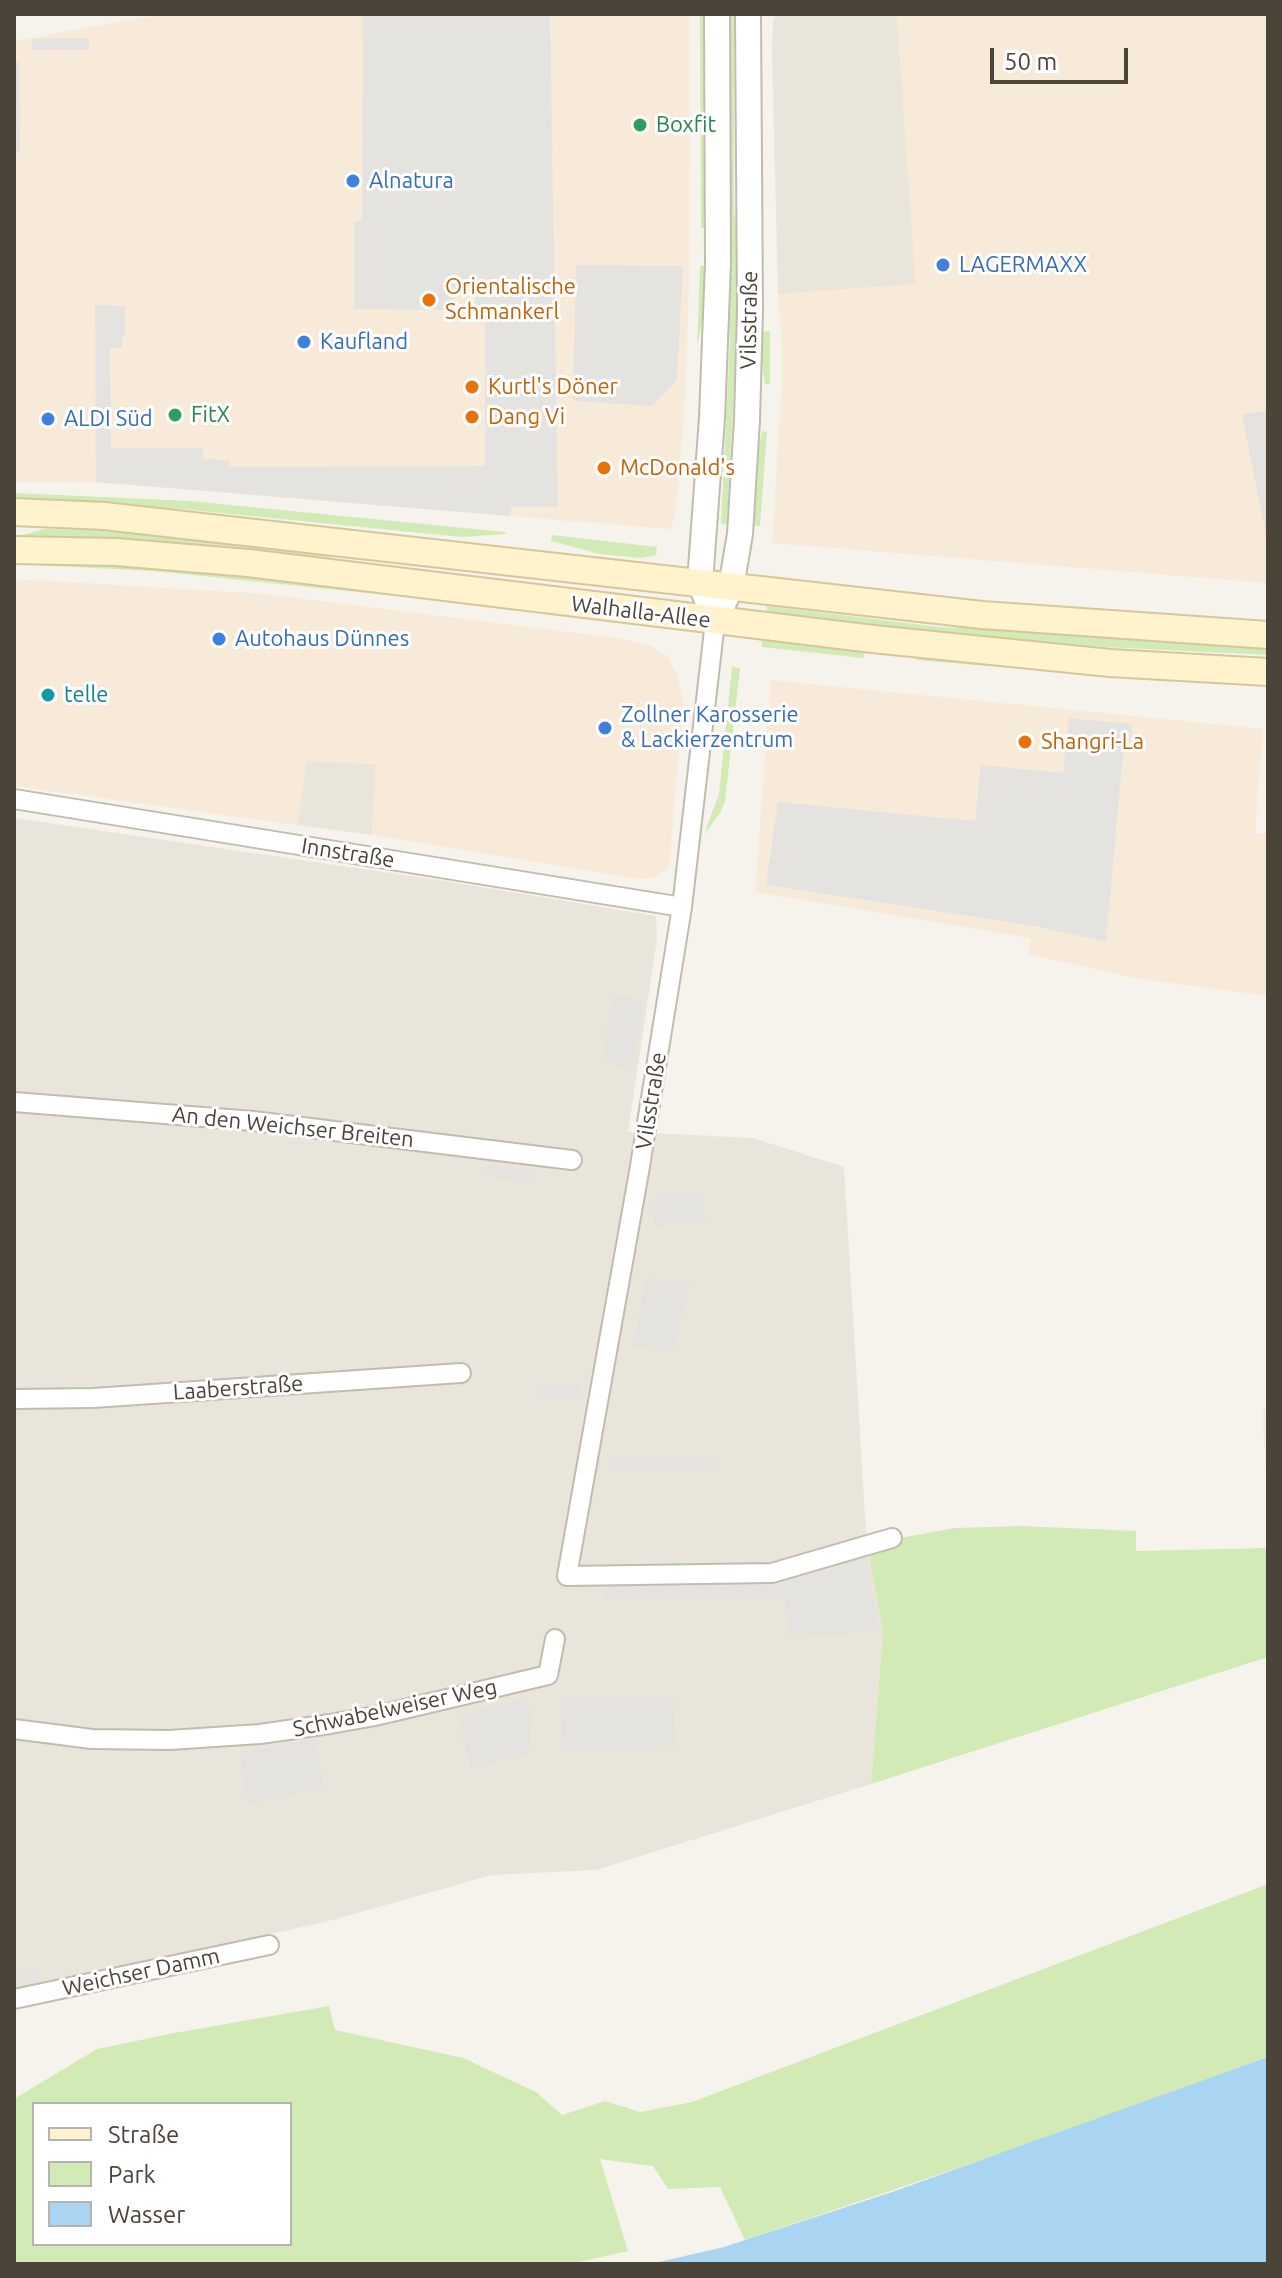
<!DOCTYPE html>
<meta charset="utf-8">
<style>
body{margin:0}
#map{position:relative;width:1282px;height:2278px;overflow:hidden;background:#f6f3ec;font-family:Ubuntu,sans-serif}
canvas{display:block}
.frame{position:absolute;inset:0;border:16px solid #4b4439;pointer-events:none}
.legend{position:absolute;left:32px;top:2102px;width:260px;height:144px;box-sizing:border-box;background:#fff;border:2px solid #b7b4b0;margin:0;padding:10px 14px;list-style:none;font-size:24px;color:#4b4439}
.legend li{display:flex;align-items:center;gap:16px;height:40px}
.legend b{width:40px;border:2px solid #b7b4b0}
.scale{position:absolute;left:990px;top:48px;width:138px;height:36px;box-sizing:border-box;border:4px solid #4b4439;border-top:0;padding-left:10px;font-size:24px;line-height:28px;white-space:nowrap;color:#4b4439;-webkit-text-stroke:6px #fff;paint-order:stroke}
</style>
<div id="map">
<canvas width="1282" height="2278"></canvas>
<div class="frame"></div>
<ul class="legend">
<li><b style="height:10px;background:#fff3cd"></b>Straße</li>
<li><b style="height:22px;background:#d2eab5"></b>Park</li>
<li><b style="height:22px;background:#a9d4f2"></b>Wasser</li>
</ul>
<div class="scale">50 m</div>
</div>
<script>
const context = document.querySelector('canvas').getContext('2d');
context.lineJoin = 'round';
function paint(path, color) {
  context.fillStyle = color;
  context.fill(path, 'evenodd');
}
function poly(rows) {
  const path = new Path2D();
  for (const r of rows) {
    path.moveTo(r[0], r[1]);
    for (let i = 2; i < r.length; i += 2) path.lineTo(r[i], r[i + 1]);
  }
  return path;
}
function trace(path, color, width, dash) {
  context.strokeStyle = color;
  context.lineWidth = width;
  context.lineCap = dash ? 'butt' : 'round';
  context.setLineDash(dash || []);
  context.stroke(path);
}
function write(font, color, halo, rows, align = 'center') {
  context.font = font + ' Ubuntu,sans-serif';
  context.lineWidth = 6;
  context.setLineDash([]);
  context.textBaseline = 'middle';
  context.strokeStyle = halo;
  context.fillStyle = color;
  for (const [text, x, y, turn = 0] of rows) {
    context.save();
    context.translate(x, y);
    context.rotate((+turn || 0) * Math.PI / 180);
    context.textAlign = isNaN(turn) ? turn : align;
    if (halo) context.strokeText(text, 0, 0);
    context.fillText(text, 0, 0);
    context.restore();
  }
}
const residential = poly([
 [777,14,897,14,916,285,778,294,772,54,773,21],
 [307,761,376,764,372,835,297,825],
 [14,818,445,881,656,916,657,939,628,1132,753,1138,844,1167,866,1533,883,1632,871,1784,596,1870,492,1875,325,1922,61,1981,14,1988]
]);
const commercial = poly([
 [199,14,689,14,690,262,684,420,675,516,670,529,96,482,14,482,14,41,145,17],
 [897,14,1268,14,1268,583,772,543,782,382,782,348,778,294,916,284],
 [14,579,265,594,618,638,652,646,668,657,677,675,683,702,669,868,653,878,639,879,372,835,376,764,307,761,297,825,14,786],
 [771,680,1263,729,1255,833,1268,834,1268,996,1134,978,1028,954,1030,938,755,892],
 [1268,1408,1268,1503,1262,1410]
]);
const green = poly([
 [700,14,707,14,707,228,701,228],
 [729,14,734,14,734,212,738,239,739,293,727,524,721,524,730,339,726,302],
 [700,266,707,266,704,314,697,346],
 [770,331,770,384,765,384,758,337,759,332],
 [762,431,767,432,760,526,750,525,753,477],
 [14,493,190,501,505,532,506,534,462,537,181,509,14,501],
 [44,529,182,532,371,555,324,558,142,542,14,538,14,535,23,535],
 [552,535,657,547,656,555,641,558,599,554,551,541],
 [14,558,281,574,485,605,154,571,14,564],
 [767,606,940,627,1268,641,1268,655,1085,646,968,636,766,613],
 [770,638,832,642,865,653,863,658,762,647,762,639],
 [917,652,1097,668,1097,675,916,660],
 [732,667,740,668,725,801,720,813,704,835,719,794],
 [1022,1526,1136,1531,1136,1551,1268,1548,1268,1657,871,1784,883,1632,867,1544,955,1528],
 [1268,1884,1268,2057,1017,2148,745,2240,720,2187,668,2189,653,2166,600,2159,628,2251,570,2264,14,2264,14,2099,97,2049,174,2033,329,2006,335,2030,463,2058,536,2092,562,2115,605,2101,640,2112,692,2102],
 [34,2104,290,2104,290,2244,34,2244]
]);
const parking = poly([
 [363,14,550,14,558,507,511,507,510,516,96,482,95,305,125,306,125,336,122,337,122,348,110,348,111,448,203,448,203,459,229,460,230,467,485,466,485,310,476,310,475,293,454,293,453,310,354,309,354,222,362,221],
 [89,38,89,50,32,50,32,39],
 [14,62,19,62,20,153,14,153],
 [576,265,683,266,677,380,652,406,573,401],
 [1268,410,1268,545,1242,415],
 [1069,718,1132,724,1131,742,1124,742,1106,942,1035,926,766,885,778,802,975,821,981,765,1063,773],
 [613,996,644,1001,632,1068,601,1063],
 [486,1164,535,1171,534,1182,485,1175],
 [656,1194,704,1195,705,1224,653,1225],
 [645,1278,690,1284,673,1351,633,1345],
 [581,1384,579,1398,543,1401,542,1395,537,1395,536,1387],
 [715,1457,715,1470,608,1472,607,1460],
 [865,1552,879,1631,790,1636,784,1597,604,1599,603,1581,774,1578],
 [674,1696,676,1747,560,1753,562,1700],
 [527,1699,532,1717,530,1752,470,1768,458,1717],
 [314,1739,324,1786,247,1804,239,1752],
 [39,1968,41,1981,14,1987,14,1973]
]);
const water = poly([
 [1268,2057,1268,2264,650,2264,724,2247,895,2191]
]);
const minor = poly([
 [715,622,682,907,639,1172,567,1576,772,1573,892,1538],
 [14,799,682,907],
 [14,1102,253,1121,572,1160],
 [14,1399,93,1398,461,1373],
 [14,1729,92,1739,169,1740,260,1734,330,1724,375,1716,548,1675,555,1639],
 [14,1999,269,1945]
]);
const tertiary = poly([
 [715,622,731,587,740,534,747,420,750,310,748,14],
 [715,622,700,582,712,418,718,263,717,14]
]);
const secondary = poly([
 [14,512,104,516,982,615,1268,635],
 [14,550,116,552,248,563,873,639,1110,663,1268,672]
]);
const markers = [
 [640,125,8,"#2e9e5b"],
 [353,181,8,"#3f7fe0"],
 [943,265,8,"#3f7fe0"],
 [429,300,8,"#e8710a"],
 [304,342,8,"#3f7fe0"],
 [472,387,8,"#e8710a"],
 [175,415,8,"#2e9e5b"],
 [472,417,8,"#e8710a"],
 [48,419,8,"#3f7fe0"],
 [604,468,8,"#e8710a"],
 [219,639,8,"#3f7fe0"],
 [48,695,8,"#0f9aa8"],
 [605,728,8,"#3f7fe0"],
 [1025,742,8,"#e8710a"]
];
const leisureNames = [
 ["Boxfit",656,125],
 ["FitX",191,415]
];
const shopNames = [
 ["Alnatura",369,181],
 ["LAGERMAXX",959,265],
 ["Kaufland",320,342],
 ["ALDI Süd",64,419],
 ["Autohaus Dünnes",235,639],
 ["Zollner Karosserie",621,715],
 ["& Lackierzentrum",621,740]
];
const foodNames = [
 ["Orientalische",445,287],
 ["Schmankerl",445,312],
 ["Kurtl's Döner",488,387],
 ["Dang Vi",488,417],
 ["McDonald's",620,468],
 ["Shangri-La",1041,742]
];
const streetNames = [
 ["Vilsstraße",749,320,-89],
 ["Walhalla-Allee",641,612,7],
 ["Innstraße",348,853,9],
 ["Vilsstraße",651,1101,-81],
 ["An den Weichser Breiten",293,1127,6],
 ["Laaberstraße",238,1388,-4],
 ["Schwabelweiser Weg",395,1708,-12],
 ["Weichser Damm",141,1972,-12]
];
const cultureNames = [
 ["telle",64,695]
];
paint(residential, '#eae5da');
paint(commercial, '#f7ead8');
paint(green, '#d2eab5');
paint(parking, '#e5e3e0');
paint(water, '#a9d4f2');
trace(minor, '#c2bbae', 22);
trace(tertiary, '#c2bbae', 28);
trace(secondary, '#d6c79b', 30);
trace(minor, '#fff', 18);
trace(tertiary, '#fff', 24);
trace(secondary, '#fff3cd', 26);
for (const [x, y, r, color] of markers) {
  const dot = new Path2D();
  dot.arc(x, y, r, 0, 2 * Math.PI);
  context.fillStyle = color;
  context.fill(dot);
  trace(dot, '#fff', 3);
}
write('22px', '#27864d', '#fff', leisureNames, 'left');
write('22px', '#366cbe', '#fff', shopNames, 'left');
write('22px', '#c56008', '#fff', foodNames, 'left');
write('22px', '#4b4439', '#fff', streetNames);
write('22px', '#0d838f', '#fff', cultureNames, 'left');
</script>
